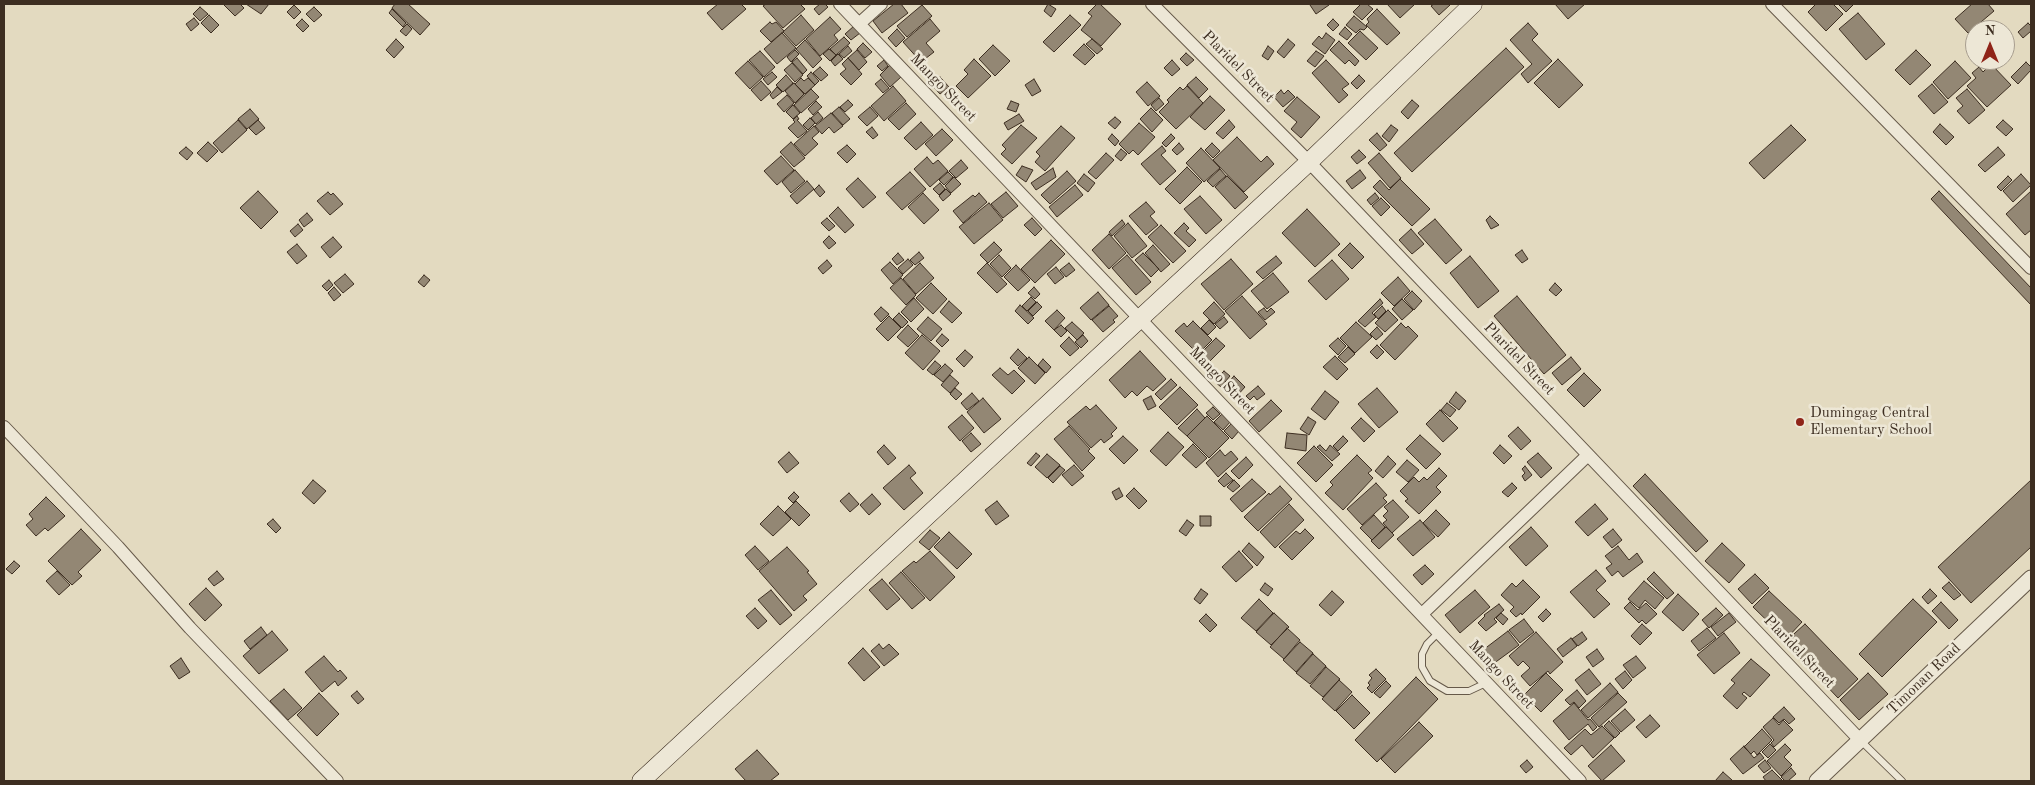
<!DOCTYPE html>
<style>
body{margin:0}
#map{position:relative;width:2035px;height:785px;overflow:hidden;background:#e3dac0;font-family:"Old Standard TT",serif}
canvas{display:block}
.frame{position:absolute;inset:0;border:5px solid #3d2e21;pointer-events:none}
.north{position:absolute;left:1965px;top:20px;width:50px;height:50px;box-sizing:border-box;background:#ede7d6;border:1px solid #a79d8e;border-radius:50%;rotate:0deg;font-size:14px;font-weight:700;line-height:20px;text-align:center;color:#3d2e21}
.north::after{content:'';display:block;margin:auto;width:18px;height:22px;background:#8f2418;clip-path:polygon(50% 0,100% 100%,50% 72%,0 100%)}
</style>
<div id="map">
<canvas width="2035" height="785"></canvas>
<div class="frame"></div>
<div class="north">N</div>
</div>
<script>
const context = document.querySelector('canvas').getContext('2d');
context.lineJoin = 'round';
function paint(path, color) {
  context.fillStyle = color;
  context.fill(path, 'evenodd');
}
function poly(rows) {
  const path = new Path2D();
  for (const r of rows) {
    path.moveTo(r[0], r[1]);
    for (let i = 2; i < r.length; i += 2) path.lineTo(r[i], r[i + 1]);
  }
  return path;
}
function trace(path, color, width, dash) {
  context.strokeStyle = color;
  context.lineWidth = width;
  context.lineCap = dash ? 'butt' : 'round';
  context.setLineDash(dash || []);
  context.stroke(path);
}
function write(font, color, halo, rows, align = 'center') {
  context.font = font + ' "Old Standard TT",serif';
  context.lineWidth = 5;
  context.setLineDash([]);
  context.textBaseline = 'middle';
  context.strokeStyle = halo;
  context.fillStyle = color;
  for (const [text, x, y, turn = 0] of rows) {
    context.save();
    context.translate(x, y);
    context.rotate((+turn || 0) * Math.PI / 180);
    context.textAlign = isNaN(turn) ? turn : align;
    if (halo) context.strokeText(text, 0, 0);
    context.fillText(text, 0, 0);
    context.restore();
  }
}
const building = poly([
 [223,4,240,4,244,8,235,16,223,4],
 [246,4,269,4,261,14,246,4],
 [395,4,408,4,430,24,420,35,392,8,395,4],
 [718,4,741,4,746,9,722,30,707,13,718,4],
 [766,4,800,4,805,9,783,28,763,6,766,4],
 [820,4,825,4,828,7,819,15,814,9,820,4],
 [894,4,901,4,908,13,882,33,873,21,894,4],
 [1048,4,1056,9,1051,17,1044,11,1048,4],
 [1097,4,1100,4,1121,24,1101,46,1081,30,1092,16,1088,13,1097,4],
 [1311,4,1329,4,1329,5,1316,14,1310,5,1311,4],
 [1361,4,1367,4,1373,9,1362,20,1353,12,1361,4],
 [1387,4,1415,4,1400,18,1387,4],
 [1434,4,1449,4,1450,5,1439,15,1431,6,1434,4],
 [1555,4,1585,4,1568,19,1555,4],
 [1816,4,1833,4,1843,14,1826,31,1808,12,1816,4],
 [1838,4,1853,4,1853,5,1846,12,1838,4],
 [1972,4,1988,4,1994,11,1968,33,1955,19,1972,4],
 [294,5,301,12,294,19,287,12,294,5],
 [922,5,932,16,907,37,897,26,922,5],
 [200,7,208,14,200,21,193,14,200,7],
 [314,7,322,15,314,22,306,14,314,7],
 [392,9,406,23,403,27,389,13,392,9],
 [1377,9,1400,33,1387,45,1366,25,1369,22,1367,19,1377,9],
 [1858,13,1885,44,1866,60,1839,29,1858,13],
 [209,15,219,25,211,33,201,23,209,15],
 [801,15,814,30,796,46,783,32,801,15],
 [1070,15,1081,25,1054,52,1043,42,1070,15],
 [1354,16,1367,27,1364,30,1360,29,1356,33,1346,25,1354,16],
 [830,17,841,29,834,35,838,40,820,56,806,39,830,17],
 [194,18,199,24,191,31,186,24,194,18],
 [302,19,309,26,303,32,296,25,302,19],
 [930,19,940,31,926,43,934,52,921,62,903,42,930,19],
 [1333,19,1339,25,1333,31,1327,25,1333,19],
 [770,22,772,24,776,22,784,31,771,42,760,31,770,22],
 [1528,23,1538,34,1532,40,1552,61,1528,83,1521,74,1532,64,1510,40,1528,23],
 [2028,23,2031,26,2031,31,2023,38,2018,32,2028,23],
 [407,24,412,29,406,36,400,31,407,24],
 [854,26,860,33,851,40,845,34,854,26],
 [1345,27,1352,34,1347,40,1339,34,1345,27],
 [897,29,905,38,896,47,888,38,897,29],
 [1360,31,1378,48,1366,60,1348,43,1360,31],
 [782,33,796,48,777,64,764,49,782,33],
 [1326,33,1335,40,1325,54,1312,44,1319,36,1322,39,1326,33],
 [844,37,850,43,836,55,830,49,844,37],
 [396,39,404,47,394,58,386,50,396,39],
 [1092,39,1103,49,1097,54,1086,44,1092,39],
 [1288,39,1295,45,1284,58,1277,52,1288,39],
 [805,40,822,59,813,68,796,49,805,40],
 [1339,41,1359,61,1355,66,1349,60,1345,64,1330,50,1339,41],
 [863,43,872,52,865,58,857,49,863,43],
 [1084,44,1095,55,1085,65,1073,55,1084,44],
 [993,45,1010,61,995,76,979,59,993,45],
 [848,46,852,51,844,58,839,54,848,46],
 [1268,46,1274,51,1268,60,1262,56,1268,46],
 [1506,48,1524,67,1412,172,1394,153,1506,48],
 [829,49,836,55,830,61,823,54,829,49],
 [795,50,799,54,791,62,787,57,795,50],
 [857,50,867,62,859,70,848,58,857,50],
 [1916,50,1931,65,1910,85,1895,70,1916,50],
 [760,51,775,67,764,77,749,60,760,51],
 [1316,51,1324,56,1315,67,1307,61,1316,51],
 [1186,53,1194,60,1187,66,1180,59,1186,53],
 [838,54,843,59,835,66,831,61,838,54],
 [797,58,807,70,803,74,792,62,797,58],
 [848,58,862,74,851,85,840,74,846,69,842,64,848,58],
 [974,59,991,76,968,98,956,86,968,74,964,70,974,59],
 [1558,59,1583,85,1559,108,1534,83,1558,59],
 [884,60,888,66,882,71,877,66,884,60],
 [1172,60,1180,69,1172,76,1164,68,1172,60],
 [1326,60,1349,84,1342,89,1348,95,1339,103,1312,73,1326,60],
 [748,61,763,77,750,89,735,73,748,61],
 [1955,61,1971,78,1948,99,1933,82,1955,61],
 [2026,62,2031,67,2031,70,2018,84,2011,77,2026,62],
 [792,63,803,75,795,82,784,70,792,63],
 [1991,64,2011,85,1987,107,1967,86,1976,78,1972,73,1979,67,1983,72,1991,64],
 [890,65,901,77,890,87,880,75,890,65],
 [820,67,828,75,821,81,813,73,820,67],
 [772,72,777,77,768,85,763,79,772,72],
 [811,72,819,81,815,85,807,76,811,72],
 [786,75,793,83,783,92,776,85,786,75],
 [1359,75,1365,81,1357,89,1351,83,1359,75],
 [940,77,949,87,940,94,932,85,940,77],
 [1196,77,1208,89,1199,98,1187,85,1196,77],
 [801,78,804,81,808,78,815,85,805,94,795,84,801,78],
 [881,79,889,88,883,93,875,84,881,79],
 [1034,79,1041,91,1032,96,1025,85,1034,79],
 [761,81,771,92,761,101,751,90,761,81],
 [1147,82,1160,96,1148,106,1136,92,1147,82],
 [794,83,804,94,795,103,785,91,794,83],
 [1932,84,1948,102,1934,114,1918,96,1932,84],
 [893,86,906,101,884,121,871,106,893,86],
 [1187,86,1203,103,1176,129,1159,112,1169,102,1167,100,1180,87,1183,90,1187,86],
 [777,87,782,92,773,99,770,95,777,87],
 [811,89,819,97,801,113,794,105,811,89],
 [1967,89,1985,110,1969,124,1957,111,1963,106,1956,98,1967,89],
 [1281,90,1284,94,1288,90,1295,97,1283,107,1274,97,1281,90],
 [787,95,794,103,784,112,777,104,787,95],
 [1210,96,1225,110,1205,130,1190,117,1210,96],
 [1297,97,1320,117,1301,138,1291,129,1297,122,1284,111,1297,97],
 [1159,98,1164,104,1156,111,1151,105,1159,98],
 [848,100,853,105,845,112,840,107,848,100],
 [1412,100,1419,106,1408,119,1401,112,1412,100],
 [816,101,822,107,813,115,808,109,816,101],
 [1011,101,1019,104,1016,112,1007,109,1011,101],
 [906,103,916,114,899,130,888,119,906,103],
 [793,105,800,113,793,119,786,112,793,105],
 [839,107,850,119,843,125,832,113,839,107],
 [870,107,878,116,867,126,858,117,870,107],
 [1151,108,1163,120,1152,132,1140,119,1151,108],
 [250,109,259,119,247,129,238,119,250,109],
 [818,112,823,118,816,124,811,118,818,112],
 [831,113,843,126,834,133,829,127,822,134,815,126,831,113],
 [1019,114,1024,121,1008,130,1004,123,1019,114],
 [797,116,799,119,797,120,807,131,798,138,788,128,795,122,793,120,797,116],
 [1115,117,1121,122,1115,129,1108,123,1115,117],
 [810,118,815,123,808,130,803,125,810,118],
 [238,120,247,130,222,153,213,143,238,120],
 [258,120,265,128,256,135,249,128,258,120],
 [1229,120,1235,127,1223,139,1216,133,1229,120],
 [2003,120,2013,129,2006,136,1996,127,2003,120],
 [921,122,933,135,916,150,904,138,921,122],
 [1139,123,1155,137,1138,155,1133,150,1129,154,1119,144,1139,123],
 [1940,124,1954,137,1946,145,1933,132,1940,124],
 [1021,125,1037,138,1012,164,1001,154,1006,149,1002,145,1021,125],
 [1391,125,1398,130,1389,142,1382,136,1391,125],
 [1791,125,1806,140,1764,179,1749,163,1791,125],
 [814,126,819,132,812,138,818,144,805,156,794,144,814,126],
 [1061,126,1075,138,1045,171,1035,162,1040,156,1036,152,1061,126],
 [872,127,878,135,873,139,866,132,872,127],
 [942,129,953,140,936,156,925,144,942,129],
 [1377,133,1387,145,1380,151,1369,140,1377,133],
 [1112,134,1119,141,1115,146,1108,139,1112,134],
 [1171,134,1175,138,1166,147,1162,143,1171,134],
 [1237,137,1261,162,1267,156,1274,164,1244,192,1213,160,1237,137],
 [208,142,218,151,207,162,197,153,208,142],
 [791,142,805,158,794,167,780,152,791,142],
 [1179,143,1184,149,1177,155,1172,150,1179,143],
 [1212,143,1220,151,1213,158,1205,150,1212,143],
 [847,145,856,154,847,163,837,153,847,145],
 [1162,146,1166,151,1161,155,1176,171,1160,185,1141,164,1162,146],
 [186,147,193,153,187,160,179,153,186,147],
 [1998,147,2005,155,1985,172,1978,165,1998,147],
 [1201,148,1220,168,1204,182,1186,163,1201,148],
 [1121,149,1127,154,1121,161,1115,156,1121,149],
 [1359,150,1366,157,1357,164,1351,157,1359,150],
 [1106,153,1114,160,1096,179,1088,172,1106,153],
 [1379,153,1401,178,1390,188,1368,163,1379,153],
 [781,156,794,170,777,185,764,171,781,156],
 [927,157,933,164,938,160,948,171,930,187,914,169,927,157],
 [961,160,968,168,956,178,949,171,961,160],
 [1022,166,1033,170,1026,182,1016,175,1022,166],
 [1187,167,1202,182,1180,204,1165,189,1187,167],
 [1053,168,1056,177,1036,190,1031,183,1053,168],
 [1220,169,1226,176,1213,187,1207,181,1220,169],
 [795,170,805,181,791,193,782,182,795,170],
 [1360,170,1366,178,1352,189,1346,181,1360,170],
 [1067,171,1076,181,1050,204,1041,195,1067,171],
 [910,172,926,189,902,210,886,193,910,172],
 [948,172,953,177,944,185,939,180,948,172],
 [1084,174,1095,183,1088,192,1077,183,1084,174],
 [2021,174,2031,185,2013,202,2003,191,2021,174],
 [1227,176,1248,197,1235,209,1215,187,1227,176],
 [2008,176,2012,180,2001,191,1997,187,2008,176],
 [954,177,961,184,951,193,945,186,954,177],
 [858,178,876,197,863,208,846,189,858,178],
 [1400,179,1430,209,1412,226,1373,187,1380,180,1389,190,1400,179],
 [807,181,814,189,797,204,790,196,807,181],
 [940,183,945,189,939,195,933,189,940,183],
 [819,185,825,192,820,197,814,190,819,185],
 [1075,185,1083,195,1057,217,1049,207,1075,185],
 [946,189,951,194,943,201,939,196,946,189],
 [258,191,278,212,261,229,240,208,258,191],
 [1939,191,2031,288,2031,305,1931,199,1939,191],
 [2031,191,2031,230,2025,235,2006,214,2031,191],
 [328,192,331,195,333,193,343,204,330,215,317,201,328,192],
 [1006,192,1018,206,1003,218,991,204,1006,192],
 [923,193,939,210,924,224,908,207,923,193],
 [979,193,987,202,963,223,953,211,973,195,975,197,979,193],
 [1375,193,1379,198,1371,205,1367,200,1375,193],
 [1200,196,1222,220,1206,234,1184,209,1200,196],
 [1381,198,1390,207,1381,216,1372,206,1381,198],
 [1146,202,1155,212,1150,216,1158,225,1146,235,1129,216,1146,202],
 [989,203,1003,220,974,244,959,227,989,203],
 [838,207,854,225,845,233,829,216,838,207],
 [1307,209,1340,244,1315,267,1282,233,1307,209],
 [307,213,313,220,304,227,299,220,307,213],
 [1490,216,1499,225,1491,229,1486,220,1490,216],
 [827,218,835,226,829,231,821,223,827,218],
 [1032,218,1042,229,1035,236,1024,225,1032,218],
 [1435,219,1462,250,1446,264,1418,233,1435,219],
 [1122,220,1125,224,1112,236,1109,232,1122,220],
 [1128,223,1147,246,1132,258,1114,236,1128,223],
 [1184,223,1189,228,1186,231,1196,240,1189,247,1174,233,1184,223],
 [298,224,303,230,295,237,290,231,298,224],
 [1161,225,1186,251,1173,263,1148,237,1161,225],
 [1411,229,1424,244,1412,254,1399,240,1411,229],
 [1109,234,1126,253,1109,269,1092,250,1109,234],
 [829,236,836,243,829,249,823,242,829,236],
 [333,237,342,247,330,258,321,247,333,237],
 [1051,240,1065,254,1035,283,1021,269,1051,240],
 [994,242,1002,250,988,263,980,255,994,242],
 [1350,243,1364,257,1352,269,1338,255,1350,243],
 [297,244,307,256,297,264,287,252,297,244],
 [1153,245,1170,264,1161,272,1145,253,1153,245],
 [1522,250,1528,259,1522,263,1515,255,1522,250],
 [919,252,924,258,915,265,910,260,919,252],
 [898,253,904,260,897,265,892,259,898,253],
 [1143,253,1159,269,1151,277,1135,260,1143,253],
 [999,255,1011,268,1002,277,990,264,999,255],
 [1127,255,1151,282,1136,295,1112,268,1127,255],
 [1276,256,1282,263,1263,279,1256,272,1276,256],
 [1470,256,1499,291,1478,308,1450,273,1470,256],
 [908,259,913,265,903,274,898,268,908,259],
 [1231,259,1253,284,1224,310,1201,284,1231,259],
 [827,260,832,266,823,274,818,268,827,260],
 [1332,260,1349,279,1326,300,1308,281,1332,260],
 [890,262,903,275,893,284,881,270,890,262],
 [920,263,934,278,916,294,903,279,920,263],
 [987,263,1007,284,997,293,977,273,987,263],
 [1069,263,1075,270,1066,277,1060,270,1069,263],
 [1016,265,1030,280,1018,291,1004,277,1016,265],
 [1056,267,1064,277,1055,284,1047,274,1056,267],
 [1273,273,1289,292,1267,309,1251,291,1273,273],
 [345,274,354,284,343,293,334,283,345,274],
 [424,275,430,280,424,287,418,282,424,275],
 [1398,277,1410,291,1394,306,1381,293,1398,277],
 [901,278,916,295,906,305,890,288,901,278],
 [329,280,333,285,327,291,322,286,329,280],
 [931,283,947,299,933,314,916,298,931,283],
 [1555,283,1562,290,1556,296,1549,290,1555,283],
 [334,287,341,295,334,301,328,293,334,287],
 [1034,287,1040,294,1035,299,1028,293,1034,287],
 [1412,291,1422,301,1414,310,1404,299,1412,291],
 [1098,292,1109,305,1091,320,1080,308,1098,292],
 [1242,296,1267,324,1250,339,1225,311,1242,296],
 [1517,296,1566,355,1544,374,1494,316,1517,296],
 [1031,297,1036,302,1027,311,1022,306,1031,297],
 [914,298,924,309,911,322,901,312,914,298],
 [1380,299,1383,303,1372,313,1376,317,1365,327,1358,321,1380,299],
 [1402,299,1413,310,1402,320,1392,309,1402,299],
 [949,301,962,313,952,323,940,312,949,301],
 [1037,302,1042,307,1033,316,1028,311,1037,302],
 [1214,302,1225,314,1214,324,1203,313,1214,302],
 [1020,305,1034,318,1028,324,1015,311,1020,305],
 [1109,306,1118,316,1113,320,1115,322,1103,332,1092,320,1109,306],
 [1382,306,1386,311,1378,319,1374,314,1382,306],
 [881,307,889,314,881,322,874,314,881,307],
 [1264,308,1267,312,1271,308,1275,312,1265,320,1258,312,1264,308],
 [1057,310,1065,318,1054,330,1045,321,1057,310],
 [1388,310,1398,320,1385,332,1375,323,1388,310],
 [899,313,908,322,902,328,893,319,899,313],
 [889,316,901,328,888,341,876,329,889,316],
 [928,317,942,329,931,341,917,329,928,317],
 [1224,317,1228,322,1220,329,1215,324,1224,317],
 [1209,320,1216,327,1208,335,1201,328,1209,320],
 [1193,321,1212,340,1198,354,1175,331,1184,323,1187,327,1193,321],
 [1072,322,1084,333,1077,340,1065,328,1072,322],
 [1356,322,1372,337,1355,353,1340,338,1356,322],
 [1401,323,1406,328,1408,326,1418,336,1395,360,1380,345,1401,323],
 [908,325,919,336,908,347,897,337,908,325],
 [1061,325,1067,331,1061,337,1054,330,1061,325],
 [1377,327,1383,334,1376,340,1370,334,1377,327],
 [942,334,949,340,942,347,936,341,942,334],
 [922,335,940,351,923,370,905,353,922,335],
 [1083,335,1088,341,1081,348,1075,342,1083,335],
 [1069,337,1079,348,1070,356,1060,346,1069,337],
 [1216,338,1225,346,1206,365,1197,357,1216,338],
 [1338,338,1346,346,1338,355,1329,346,1338,338],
 [1377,345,1384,352,1377,359,1370,352,1377,345],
 [1348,347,1355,354,1345,363,1338,357,1348,347],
 [1018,349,1027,358,1018,366,1010,358,1018,349],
 [965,350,973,357,964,367,956,359,965,350],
 [1140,351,1166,379,1153,391,1147,386,1137,396,1132,391,1125,398,1109,380,1140,351],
 [1335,356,1348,369,1337,380,1323,367,1335,356],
 [1029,357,1045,373,1035,384,1018,368,1029,357],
 [1571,357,1581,369,1562,385,1552,373,1571,357],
 [1043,359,1051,367,1046,373,1038,365,1043,359],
 [935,361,941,366,933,375,927,370,935,361],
 [945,364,953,371,943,382,934,375,945,364],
 [1000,368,1008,375,1014,370,1025,381,1012,394,992,375,1000,368],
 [1224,371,1230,376,1221,387,1214,381,1224,371],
 [1584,373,1601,390,1584,407,1567,390,1584,373],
 [950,375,959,383,950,393,941,385,950,375],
 [1234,376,1245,387,1236,397,1225,386,1234,376],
 [1171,379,1177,385,1161,400,1155,394,1171,379],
 [1258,386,1265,394,1257,400,1254,396,1250,400,1246,396,1258,386],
 [1180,387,1198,405,1177,425,1159,407,1180,387],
 [955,388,962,394,956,400,950,394,955,388],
 [1377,388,1398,412,1379,428,1358,404,1377,388],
 [1325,391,1339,402,1325,420,1311,409,1325,391],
 [1456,392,1466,401,1459,410,1449,402,1456,392],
 [972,393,979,401,967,410,961,403,972,393],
 [1151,396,1156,406,1148,410,1143,400,1151,396],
 [983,398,1001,419,984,433,967,412,983,398],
 [1271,400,1282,411,1259,432,1249,421,1271,400],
 [1447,403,1456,410,1450,417,1441,410,1447,403],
 [1096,405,1117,428,1111,434,1113,436,1104,443,1101,439,1091,448,1067,422,1086,406,1090,410,1096,405],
 [1213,407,1220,414,1213,420,1206,413,1213,407],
 [1197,409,1205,418,1187,436,1178,428,1197,409],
 [1440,410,1458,428,1443,442,1426,424,1440,410],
 [1223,413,1231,421,1223,430,1214,422,1223,413],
 [962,415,974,428,960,441,948,427,962,415],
 [1207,416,1229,438,1209,458,1187,436,1207,416],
 [1308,417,1316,422,1309,435,1300,429,1308,417],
 [1361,418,1375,431,1364,442,1351,428,1361,418],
 [1232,423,1239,431,1232,439,1224,431,1232,423],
 [1069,426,1090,449,1088,451,1095,458,1082,471,1054,439,1069,426],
 [1518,427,1531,441,1521,450,1508,436,1518,427],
 [1168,432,1184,447,1166,466,1150,451,1168,432],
 [971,433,981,444,971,452,962,441,971,433],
 [1287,433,1307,435,1306,451,1285,448,1287,433],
 [1420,435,1441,454,1426,469,1406,449,1420,435],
 [1123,436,1138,450,1124,464,1109,449,1123,436],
 [1343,436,1348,441,1338,451,1333,446,1343,436],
 [1193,444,1207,458,1196,468,1182,455,1193,444],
 [884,445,896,458,888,465,877,452,884,445],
 [1320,445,1326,451,1330,445,1340,454,1332,461,1317,447,1320,445],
 [1500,445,1512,456,1504,464,1493,453,1500,445],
 [1314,446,1333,465,1316,482,1297,463,1314,446],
 [1220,450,1225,456,1231,451,1238,459,1218,477,1206,463,1220,450],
 [789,452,799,463,787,473,778,462,789,452],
 [1036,453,1040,456,1031,466,1027,463,1036,453],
 [1538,453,1552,468,1541,478,1527,462,1538,453],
 [1047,454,1060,465,1047,478,1035,467,1047,454],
 [1357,455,1372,470,1368,473,1373,478,1343,510,1325,493,1333,485,1330,482,1357,455],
 [1388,456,1396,464,1383,478,1375,471,1388,456],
 [1246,457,1253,465,1239,479,1231,471,1246,457],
 [1407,460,1419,470,1408,482,1396,472,1407,460],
 [909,465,916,473,910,478,923,493,904,510,883,488,909,465],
 [1074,465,1084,476,1072,486,1062,475,1074,465],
 [1060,466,1065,470,1053,483,1048,478,1060,466],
 [1525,466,1532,475,1525,481,1522,476,1525,473,1522,469,1525,466],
 [1439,468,1447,476,1436,487,1441,492,1419,514,1405,501,1408,499,1400,491,1414,477,1419,482,1424,477,1427,480,1439,468],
 [1226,473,1233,480,1224,487,1218,481,1226,473],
 [1645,474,1708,541,1696,552,1633,486,1645,474],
 [1252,479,1266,492,1242,512,1230,499,1252,479],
 [313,480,326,491,314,504,302,493,313,480],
 [1234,480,1240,486,1233,492,1227,487,1234,480],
 [2031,480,2031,547,1971,603,1938,567,2031,480],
 [1376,483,1387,495,1383,498,1387,502,1362,525,1347,509,1376,483],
 [1512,483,1517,488,1508,497,1502,492,1512,483],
 [1280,486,1292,499,1258,531,1244,517,1269,493,1270,495,1280,486],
 [1119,488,1123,496,1116,500,1112,492,1119,488],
 [1134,488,1147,501,1139,509,1126,496,1134,488],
 [794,492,799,497,793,503,788,498,794,492],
 [849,493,859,504,850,512,840,501,849,493],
 [872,494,881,504,869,515,860,505,872,494],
 [46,497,65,516,48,531,45,528,36,536,26,525,33,519,29,514,46,497],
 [1393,500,1409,517,1392,533,1383,523,1387,520,1383,516,1388,511,1384,507,1393,500],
 [796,501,810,515,799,526,785,512,796,501],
 [997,501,1009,516,996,525,985,510,997,501],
 [1289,504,1304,520,1275,548,1260,532,1289,504],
 [1595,504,1608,519,1588,536,1575,522,1595,504],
 [778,506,791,519,773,536,760,524,778,506],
 [1436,510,1450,524,1438,537,1423,523,1436,510],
 [1374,515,1385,527,1372,540,1360,528,1374,515],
 [1200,516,1211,516,1211,526,1200,526,1200,516],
 [273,519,281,528,276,533,267,524,273,519],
 [1187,520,1194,525,1186,536,1179,531,1187,520],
 [1420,520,1435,537,1413,556,1397,539,1420,520],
 [1386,527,1394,535,1379,549,1371,541,1386,527],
 [1531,527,1548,546,1526,566,1509,547,1531,527],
 [81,529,101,550,78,572,82,576,72,585,48,561,81,529],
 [1305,529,1314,538,1292,560,1279,547,1296,531,1300,534,1305,529],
 [1613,529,1622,540,1612,548,1603,537,1613,529],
 [930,530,940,538,929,550,919,542,930,530],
 [949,532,972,554,957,569,934,547,949,532],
 [1249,543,1264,557,1257,566,1242,551,1249,543],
 [1722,543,1745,565,1729,583,1705,561,1722,543],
 [755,546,769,561,758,570,745,555,755,546],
 [1618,546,1629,560,1637,553,1643,562,1623,577,1618,571,1612,576,1606,568,1612,564,1605,556,1618,546],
 [787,547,809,571,807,572,817,584,803,596,807,600,794,611,759,571,787,547],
 [930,551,955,577,930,601,902,571,914,561,916,563,930,551],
 [1239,551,1253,567,1236,582,1222,567,1239,551],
 [14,561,20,566,12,574,6,569,14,561],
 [1425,565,1434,574,1422,585,1413,575,1425,565],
 [1596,570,1606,581,1596,590,1610,604,1594,618,1570,592,1596,570],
 [57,571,70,585,59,595,46,581,57,571],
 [217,571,224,579,214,586,208,579,217,571],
 [901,572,925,598,912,609,889,583,901,572],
 [1654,572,1674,593,1667,599,1647,579,1654,572],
 [1755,574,1769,588,1752,604,1738,589,1755,574],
 [882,579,900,599,887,610,869,590,882,579],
 [1523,580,1540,597,1522,615,1521,613,1516,617,1510,611,1514,607,1501,595,1512,583,1516,587,1523,580],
 [1644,581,1664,598,1655,609,1645,600,1639,608,1628,599,1644,581],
 [1949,582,1961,595,1954,600,1942,588,1949,582],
 [1265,583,1273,589,1268,596,1260,590,1265,583],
 [206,588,222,605,205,621,189,604,206,588],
 [1201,589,1208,594,1200,604,1194,599,1201,589],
 [1930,589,1937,596,1928,604,1922,597,1930,589],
 [771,590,792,615,780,625,758,600,771,590],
 [1475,590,1490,607,1460,633,1445,615,1475,590],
 [1332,591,1344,602,1331,616,1319,605,1332,591],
 [1769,591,1802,622,1786,639,1753,607,1769,591],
 [1678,594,1699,614,1683,631,1662,612,1678,594],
 [1259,599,1273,613,1256,631,1241,618,1259,599],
 [1913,599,1937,622,1882,677,1859,654,1913,599],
 [1630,602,1638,610,1646,603,1657,614,1646,624,1642,620,1639,623,1624,608,1630,602],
 [1941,602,1958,620,1949,629,1932,611,1941,602],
 [1499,604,1504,610,1494,619,1497,622,1486,631,1478,623,1485,616,1484,615,1499,604],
 [755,608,767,621,758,629,746,616,755,608],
 [1716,608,1723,615,1709,628,1702,620,1716,608],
 [1546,609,1551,614,1543,622,1538,617,1546,609],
 [1274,613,1289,627,1271,645,1256,632,1274,613],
 [1501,613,1508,619,1503,625,1496,618,1501,613],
 [1729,613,1736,622,1718,636,1711,627,1729,613],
 [1206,614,1217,625,1210,632,1199,621,1206,614],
 [1524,619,1534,632,1520,643,1509,630,1524,619],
 [1642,624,1652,633,1640,645,1631,636,1642,624],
 [1805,624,1858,679,1838,698,1785,642,1805,624],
 [261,627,267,635,250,649,244,641,261,627],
 [1287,628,1300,640,1284,659,1270,647,1287,628],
 [1707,628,1716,638,1699,651,1691,641,1707,628],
 [272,631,288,650,259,674,243,656,272,631],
 [1508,631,1519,645,1493,664,1483,650,1508,631],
 [1536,632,1563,662,1550,674,1548,671,1530,686,1521,676,1530,668,1523,661,1518,666,1509,656,1536,632],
 [1582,632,1587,639,1578,646,1572,639,1582,632],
 [1724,633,1740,653,1714,674,1697,655,1724,633],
 [1571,638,1577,646,1563,657,1557,649,1571,638],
 [1300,642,1313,653,1296,672,1283,660,1300,642],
 [879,644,883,649,889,644,899,654,884,666,871,651,879,644],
 [863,648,880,667,864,681,848,663,863,648],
 [1597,649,1604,659,1593,667,1586,657,1597,649],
 [1313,654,1326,666,1310,684,1296,673,1313,654],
 [324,656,338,672,340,670,347,678,338,686,335,681,322,692,305,672,324,656],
 [1636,656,1646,668,1633,678,1623,665,1636,656],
 [181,658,190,672,179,679,170,666,181,658],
 [1751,659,1770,675,1750,697,1744,692,1742,694,1747,698,1737,709,1723,696,1735,683,1731,680,1751,659],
 [1326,667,1340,679,1323,697,1310,686,1326,667],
 [1376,669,1386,679,1372,693,1367,688,1370,685,1368,683,1372,678,1369,675,1376,669],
 [1589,669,1601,684,1587,695,1575,680,1589,669],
 [1625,671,1632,680,1623,689,1615,679,1625,671],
 [1546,673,1563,690,1541,712,1524,695,1546,673],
 [1868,673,1888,694,1859,720,1840,700,1868,673],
 [1416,677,1438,699,1377,762,1355,740,1416,677],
 [1339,680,1352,692,1335,711,1322,699,1339,680],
 [1386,681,1391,686,1380,698,1374,693,1386,681],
 [1610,683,1618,692,1588,718,1581,710,1610,683],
 [284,689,302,708,288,720,270,701,284,689],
 [1577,690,1586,701,1579,708,1574,702,1570,705,1565,700,1577,690],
 [357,691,364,699,358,704,351,696,357,691],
 [319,693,339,714,317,736,297,715,319,693],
 [1618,693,1627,702,1599,727,1591,718,1618,693],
 [1352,695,1370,713,1354,729,1336,711,1352,695],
 [1574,703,1588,720,1590,719,1597,727,1593,731,1588,724,1569,740,1553,721,1574,703],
 [1784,707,1795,719,1789,724,1784,719,1779,723,1773,717,1784,707],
 [1625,709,1635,720,1621,732,1611,721,1625,709],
 [1650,715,1660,726,1646,738,1636,727,1650,715],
 [1773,718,1779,725,1783,720,1793,730,1774,747,1771,743,1774,740,1763,727,1773,718],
 [1609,721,1620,733,1615,738,1604,726,1609,721],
 [1419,722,1433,736,1395,773,1381,759,1419,722],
 [1602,726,1614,738,1593,758,1582,745,1571,755,1564,748,1585,729,1591,735,1602,726],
 [1762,729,1772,740,1757,755,1754,751,1751,754,1744,747,1762,729],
 [1770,744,1776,750,1768,758,1762,752,1770,744],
 [1785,744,1791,750,1784,757,1792,765,1781,776,1767,761,1785,744],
 [1611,745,1625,761,1602,781,1588,766,1611,745],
 [1744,746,1754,758,1760,753,1764,758,1743,774,1730,759,1744,746],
 [757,750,779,774,770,781,746,781,735,769,757,750],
 [1527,760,1533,767,1526,773,1520,766,1527,760],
 [1765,760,1771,768,1764,773,1758,766,1765,760],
 [1791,768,1796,774,1788,781,1785,781,1781,777,1791,768],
 [1772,770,1782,780,1780,781,1766,781,1763,777,1772,770],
 [1723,772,1732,780,1730,781,1715,781,1723,772]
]);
const service = poly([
 [1439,632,1427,644,1422,654,1422,667,1430,681,1447,691,1469,691,1486,683],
 [1860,740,1902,781]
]);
const minor = poly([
 [840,4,1580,781],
 [1152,4,1309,162,1860,740],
 [1772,4,2031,268],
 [859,24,881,4],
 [4,427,118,547,190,628,337,781],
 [1422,614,1588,455]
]);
const tertiary = poly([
 [1817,781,2031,578]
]);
const secondary = poly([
 [641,781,1309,162,1473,4]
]);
const markers = [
 [1800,422,5,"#8f2418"]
];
const streetNames = [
 ["Plaridel Street",1238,67,45],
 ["Mango Street",943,88,46],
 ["Plaridel Street",1519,359,46],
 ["Mango Street",1222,381,46],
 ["Plaridel Street",1799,652,46],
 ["Mango Street",1501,675,47],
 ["Timonan Road",1924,679,-44]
];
const poiNames = [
 ["Dumingag Central",1810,413],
 ["Elementary School",1810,430]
];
paint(building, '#938774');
trace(building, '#3d2e21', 1);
trace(service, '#665949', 8);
trace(minor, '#665949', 14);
trace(tertiary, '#665949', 17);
trace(secondary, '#3d2e21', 19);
trace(service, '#ede7d6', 6);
trace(minor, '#ede7d6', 12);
trace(tertiary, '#ede7d6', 15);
trace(secondary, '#ede7d6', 18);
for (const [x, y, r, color] of markers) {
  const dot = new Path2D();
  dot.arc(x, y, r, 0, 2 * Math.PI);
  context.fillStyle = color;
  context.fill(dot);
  trace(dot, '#ede7d6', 2);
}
write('15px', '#3d2e21', '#ede7d6', streetNames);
write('15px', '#3d2e21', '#ede7d6', poiNames, 'left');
</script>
